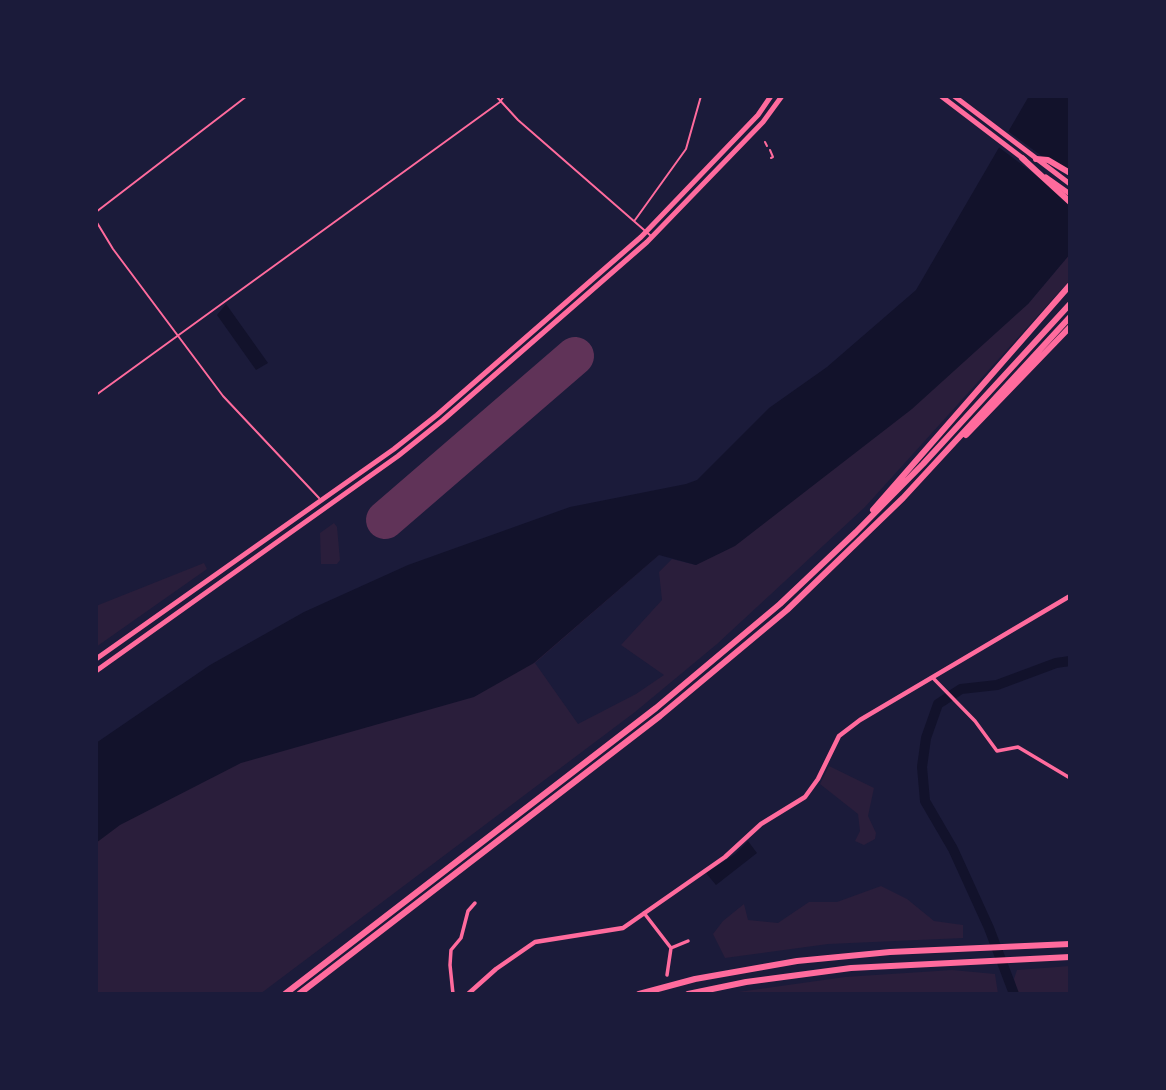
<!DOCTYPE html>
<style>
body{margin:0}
#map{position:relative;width:1166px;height:1090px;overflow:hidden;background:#1b1b3a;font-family:Poppins,sans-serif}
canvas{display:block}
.frame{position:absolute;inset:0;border:98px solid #1b1b3a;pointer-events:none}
</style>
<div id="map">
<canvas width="1166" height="1090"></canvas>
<div class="frame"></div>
</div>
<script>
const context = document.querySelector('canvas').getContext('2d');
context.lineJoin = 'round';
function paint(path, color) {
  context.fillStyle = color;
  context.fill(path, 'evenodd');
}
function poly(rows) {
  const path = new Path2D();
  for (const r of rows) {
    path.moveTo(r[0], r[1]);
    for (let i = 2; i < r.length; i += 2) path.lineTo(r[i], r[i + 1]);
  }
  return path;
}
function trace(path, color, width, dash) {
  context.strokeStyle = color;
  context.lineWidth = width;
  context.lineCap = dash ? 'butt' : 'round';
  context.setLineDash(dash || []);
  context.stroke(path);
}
const green = poly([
 [1070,254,1070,280,865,507,717,644,635,712,260,994,96,994,96,795,659,555,535,663,578,724,636,694,664,675,621,645,662,600,659,572,672,559,696,565,1028,304],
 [334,523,337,527,340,560,337,564,321,564,320,533],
 [204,563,207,569,96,647,96,606],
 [829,766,874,788,868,816,876,833,875,839,864,845,855,841,860,831,858,814,820,784],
 [881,886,907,899,934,921,963,925,963,938,828,944,725,958,713,934,723,921,744,904,748,920,778,923,809,902,837,902],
 [1070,966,1070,994,1018,994,1014,979,1017,970],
 [952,970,995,974,998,994,724,994,845,977]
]);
const water = poly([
 [1029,96,1070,96,1070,254,1028,304,912,409,735,546,696,565,659,555,534,663,474,697,241,763,120,825,96,843,96,743,210,665,304,612,408,565,570,507,686,484,697,480,769,408,827,367,916,290],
 [226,304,268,363,256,370,217,315],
 [748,841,757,853,716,885,706,873,735,854]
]);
const pier = poly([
 [1005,129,1070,177,1070,201,996,145]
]);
const river = poly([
 [1014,994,989,928,953,849,925,801,922,767,926,738,938,704,961,689,997,685,1056,663,1070,661]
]);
const runway = poly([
 [385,520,575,356]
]);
const path = poly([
 [765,142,767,146],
 [770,150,773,157,771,158]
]);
const service = poly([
 [496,96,518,120,651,236],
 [96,212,247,96],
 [635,220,686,149,701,96],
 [96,221,113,249,223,396,319,498],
 [96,395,500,102,504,96]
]);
const minor = poly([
 [933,678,975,721,997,751,1018,747,1070,778],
 [644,913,671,948,667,975],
 [671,948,688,941],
 [453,994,450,965,451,950,461,938,468,911,475,903]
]);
const tertiary = poly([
 [468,994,496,969,535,942,623,928,725,857,761,824,805,797,818,779,839,736,860,720,1070,596]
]);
const primary = poly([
 [941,96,1025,160],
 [954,96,1070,184],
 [1046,177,1070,194],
 [96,659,394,449,437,415,641,237,758,115,771,96],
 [96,671,398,456,443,420,647,242,763,122,782,96]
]);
const trunk = poly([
 [1022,158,1070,202],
 [1036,159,1048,160,1070,173],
 [966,435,1070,327],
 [873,510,1070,285],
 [285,994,656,708,780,604,856,532,923,464,1070,304],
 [299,994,660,716,787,610,903,498,1070,317]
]);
const motorway = poly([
 [639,994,695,979,797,961,890,952,1070,944],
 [688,994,746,982,851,968,1070,957]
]);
paint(green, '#2a1e3b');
paint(water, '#12122b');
paint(pier, '#1b1b3a');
trace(river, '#12122b', 10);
trace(runway, '#603358', 38);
trace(path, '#ff6b9d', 2);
trace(service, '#ff6b9d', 2);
trace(minor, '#ff6b9d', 3.5);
trace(tertiary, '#ff6b9d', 4.5);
trace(primary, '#ff6b9d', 5);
trace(trunk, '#ff6b9d', 6);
trace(motorway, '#ff6b9d', 6);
</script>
